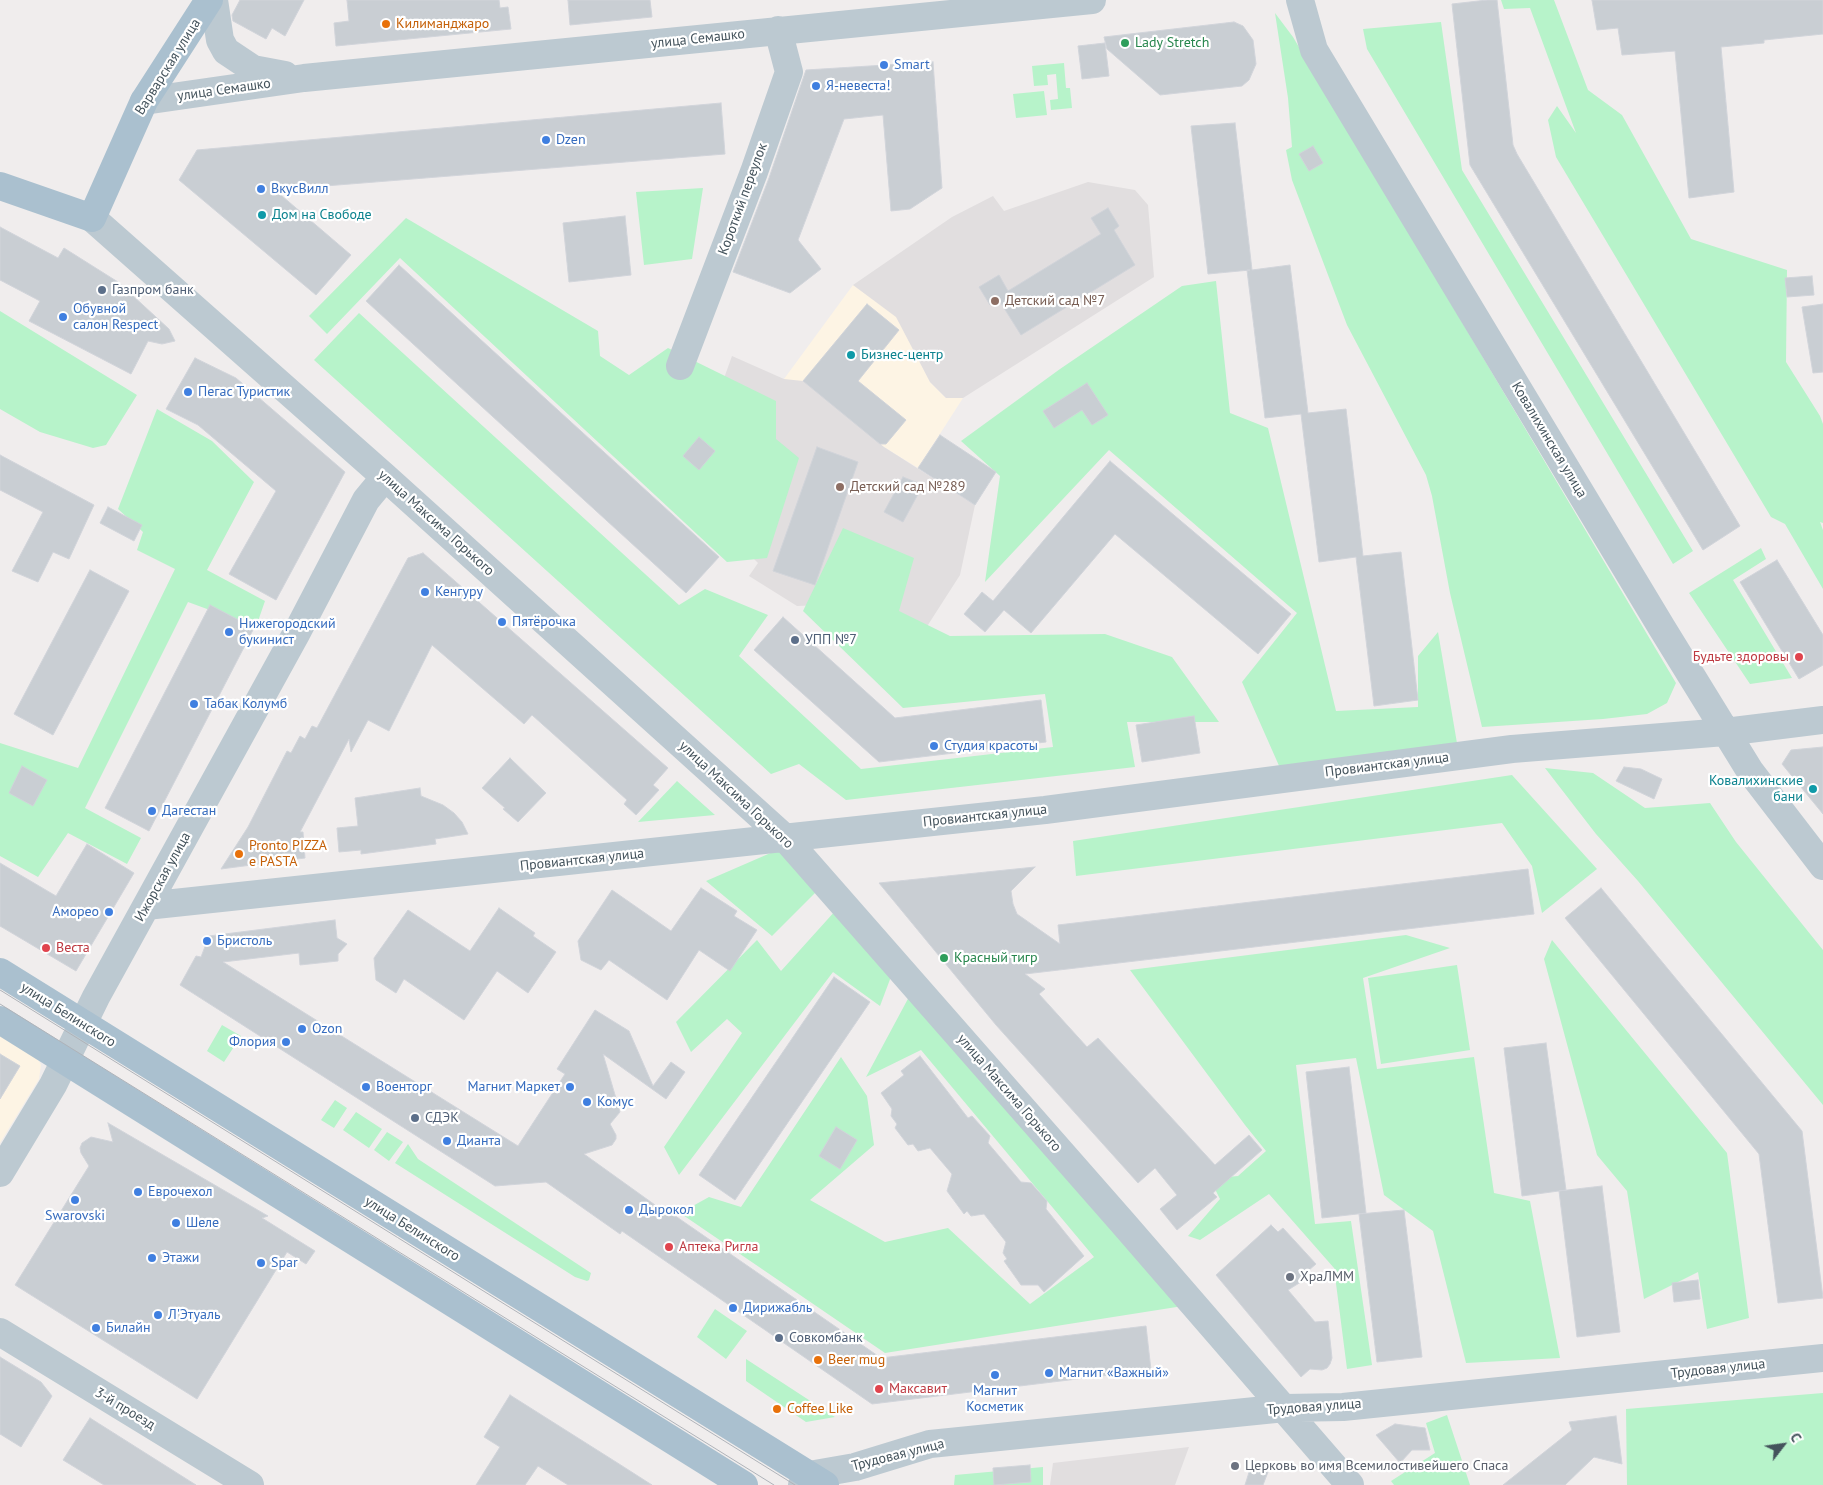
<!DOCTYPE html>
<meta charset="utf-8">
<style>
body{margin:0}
#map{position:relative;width:1823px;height:1485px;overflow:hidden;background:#f0eded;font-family:"PT Sans",sans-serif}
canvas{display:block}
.north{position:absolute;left:1758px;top:1420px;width:50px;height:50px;-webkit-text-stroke:4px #fff;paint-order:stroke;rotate:60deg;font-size:14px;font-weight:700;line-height:20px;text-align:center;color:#44535c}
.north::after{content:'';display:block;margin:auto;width:18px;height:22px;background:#44535c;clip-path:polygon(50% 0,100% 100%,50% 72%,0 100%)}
</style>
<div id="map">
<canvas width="1823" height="1485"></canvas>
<div class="north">С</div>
</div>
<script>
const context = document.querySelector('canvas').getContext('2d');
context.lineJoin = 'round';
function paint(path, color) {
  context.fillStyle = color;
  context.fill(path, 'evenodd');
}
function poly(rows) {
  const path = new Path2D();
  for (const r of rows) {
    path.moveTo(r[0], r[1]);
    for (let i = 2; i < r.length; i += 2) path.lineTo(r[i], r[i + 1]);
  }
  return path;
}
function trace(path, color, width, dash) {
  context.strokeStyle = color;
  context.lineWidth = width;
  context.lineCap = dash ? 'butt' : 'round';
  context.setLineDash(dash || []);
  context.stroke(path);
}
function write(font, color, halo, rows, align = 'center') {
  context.font = font + ' "PT Sans",sans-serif';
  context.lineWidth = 4.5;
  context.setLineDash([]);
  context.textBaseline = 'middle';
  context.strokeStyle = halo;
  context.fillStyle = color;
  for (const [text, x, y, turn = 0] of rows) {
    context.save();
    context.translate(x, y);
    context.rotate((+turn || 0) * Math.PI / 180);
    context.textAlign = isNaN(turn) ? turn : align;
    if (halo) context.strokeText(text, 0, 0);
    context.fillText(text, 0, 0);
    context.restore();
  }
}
const commercial = poly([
 [853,285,896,316,930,382,946,398,963,398,918,468,884,447,784,379],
 [0,1029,34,1051,41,1065,39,1079,0,1143]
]);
const education = poly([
 [1088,182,1135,190,1148,205,1154,277,963,398,946,398,930,382,896,317,853,285,952,217,993,196,1004,211],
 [732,356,784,379,803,381,884,447,975,505,960,575,926,628,870,603,797,606,749,576,758,563,720,525,705,431],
 [1189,1447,1175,1485,1050,1485,1053,1463]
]);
const green = poly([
 [1501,0,1554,0,1588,90,1622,115,1691,239,1787,270,1786,362,1820,416,1823,424,1823,523,1820,522,1823,530,1823,589,1785,524,1771,517,1556,157,1548,120,1557,106,1576,133,1566,106,1530,8,1504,9],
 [1275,13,1293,37,1676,683,1667,703,1647,714,1603,719,1482,727,1450,593,1432,496,1426,475,1347,325,1292,180,1286,150,1292,147,1288,98],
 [1441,22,1462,170,1693,551,1673,564,1367,49,1363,29],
 [1064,63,1066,88,1070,88,1072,108,1051,110,1050,100,1058,99,1056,74,1047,75,1048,85,1034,86,1032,66],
 [1044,91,1047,115,1016,118,1013,94],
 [703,188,692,259,644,265,636,192],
 [406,218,598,331,600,356,629,375,668,348,776,401,776,439,799,458,767,558,727,562,400,258,327,334,309,316],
 [1216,281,1230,413,1268,428,1336,711,1418,707,1418,656,1438,632,1458,749,1280,768,1242,682,1297,613,1109,450,985,582,1000,476,961,441,1060,369,1182,286],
 [0,311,137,395,106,445,93,448,40,432,0,409],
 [359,313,679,605,705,589,768,615,739,656,861,769,1053,747,1045,694,903,708,803,611,843,528,914,558,899,611,950,636,1105,634,1172,657,1219,722,1127,722,1135,767,846,800,799,764,771,774,314,360],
 [157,409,212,441,254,482,207,570,265,601,256,627,188,602,85,808,141,838,127,864,68,833,38,877,0,856,0,743,78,768,175,569,137,550,143,532,118,509],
 [1761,548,1766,559,1733,580,1792,678,1750,684,1689,593],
 [1545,768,1593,773,1645,808,1710,803,1736,842,1823,950,1823,1105,1638,881,1596,834],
 [1512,775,1597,869,1542,913,1532,866,1502,823,1076,876,1073,841],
 [677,781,715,815,638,822],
 [782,848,820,888,772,936,706,881],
 [836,910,892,974,880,1006,833,972,679,1175,664,1147,742,1033,727,1019,691,1052,676,1022,757,940,781,971],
 [1406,935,1450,948,1363,978,1377,1069,1474,1057,1494,1193,1530,1201,1560,1358,1466,1363,1433,1231,1384,1195,1356,1058,1296,1065,1315,1224,1351,1221,1372,1365,1347,1369,1334,1268,1269,1194,1200,1240,1188,1236,1220,1199,1215,1189,1227,1177,1238,1176,1266,1151,1245,1125,1130,970],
 [1552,940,1727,1153,1749,1318,1707,1329,1698,1272,1644,1299,1627,1191,1597,1155,1544,959],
 [1457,965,1470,1050,1381,1064,1368,978],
 [910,995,1183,1306,885,1353,680,1213,709,1197,741,1207,841,1057,867,1096,874,1145,810,1200,885,1242,948,1228,1030,1304,1094,1257,921,1050,866,1077],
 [222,1025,241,1036,224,1062,207,1051],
 [335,1100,347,1108,334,1128,321,1120],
 [356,1112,382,1129,369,1148,343,1130],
 [387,1132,403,1142,389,1161,374,1150],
 [408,1144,418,1159,591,1273,589,1280,587,1281,575,1277,395,1163],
 [715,1309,747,1331,726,1359,697,1337],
 [746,1359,835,1417,806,1422,746,1381],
 [1823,1393,1823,1485,1627,1485,1626,1409],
 [1447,1415,1470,1485,1394,1485,1391,1481,1435,1453,1426,1423],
 [1043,1467,1043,1485,954,1485,955,1475]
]);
const building = poly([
 [240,0,304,0,285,36,272,28,266,39,233,21,232,15,240,0],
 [347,0,499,0,500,8,508,7,511,29,336,46,334,23,349,21,347,0],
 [568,0,650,0,652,17,570,25,568,0],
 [1487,0,1497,0,1513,145,1517,154,1740,526,1703,550,1470,165,1452,4,1487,0],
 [1592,0,1823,0,1823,34,1764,40,1764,43,1721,47,1734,192,1689,198,1675,51,1622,55,1618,28,1597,30,1592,0],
 [1234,22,1243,26,1253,40,1256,64,1249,80,1242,86,1160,95,1107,49,1104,37,1234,22],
 [1105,43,1109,76,1082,79,1078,46,1105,43],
 [933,62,942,188,910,209,891,211,883,115,844,119,798,240,821,269,790,293,733,272,769,178,806,70,933,62],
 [721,103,725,154,275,190,351,255,316,295,179,180,197,150,721,103],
 [1235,123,1252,270,1290,265,1308,413,1346,409,1363,556,1401,552,1418,700,1374,706,1356,557,1319,562,1301,414,1265,418,1247,270,1250,270,1208,274,1191,126,1235,123],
 [1313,146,1323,163,1309,171,1299,154,1313,146],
 [1108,208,1119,226,1114,230,1135,265,1021,335,999,300,990,305,979,287,999,275,1008,291,1101,234,1091,218,1108,208],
 [625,216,631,275,569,282,563,223,625,216],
 [0,227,58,258,64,248,118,282,169,329,175,341,162,344,148,341,131,374,29,321,40,301,0,280,0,227],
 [399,265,719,557,686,593,366,301,399,265],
 [1812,276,1814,295,1787,297,1785,278,1812,276],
 [867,304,899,330,858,381,906,420,886,444,880,444,803,381,867,304],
 [1823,304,1823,372,1813,373,1802,307,1823,304],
 [195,358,236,378,345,472,276,600,229,574,276,491,198,425,166,409,195,358],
 [1087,383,1108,415,1092,425,1082,410,1054,428,1043,411,1087,383],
 [940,435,996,472,975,505,918,468,940,435],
 [699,437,715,451,699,470,683,456,699,437],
 [817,447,858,462,815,585,773,571,817,447],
 [0,455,94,505,69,559,53,552,38,582,12,571,43,512,0,490,0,455],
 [1110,461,1291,614,1258,654,1115,534,1031,633,1004,610,985,632,964,614,982,592,993,601,1110,461],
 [903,477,923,485,903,522,884,512,903,477],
 [108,507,142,525,134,541,100,523,108,507],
 [423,553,668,768,653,785,659,790,636,815,624,804,627,800,532,715,524,724,432,645,389,731,368,720,351,752,349,739,300,832,303,832,305,858,221,869,248,827,287,751,291,753,300,736,305,739,312,726,317,728,408,558,423,553],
 [1777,560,1823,635,1823,665,1799,679,1740,582,1777,560],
 [90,570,129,591,53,735,14,714,90,570],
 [210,605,254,628,149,831,105,808,210,605],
 [783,617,895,718,1041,700,1046,742,879,762,754,650,783,617],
 [1194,716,1200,753,1142,762,1136,725,1194,716],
 [1823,747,1823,814,1782,764,1791,750,1823,747],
 [510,758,546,793,518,822,503,809,505,808,482,788,510,758],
 [22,766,47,780,33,806,9,793,22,766],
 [1624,767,1641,769,1662,779,1654,799,1616,781,1624,767],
 [420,788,421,796,443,805,454,813,462,822,468,834,435,839,436,844,361,854,361,850,339,852,337,828,358,826,355,798,420,788],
 [87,844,134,873,76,971,0,926,0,863,56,896,87,844],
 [1035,867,1011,891,1013,904,1017,914,1060,944,1058,925,1528,869,1534,914,1025,974,1045,989,1039,994,1087,1047,1098,1038,1215,1165,1249,1135,1262,1150,1213,1193,1217,1197,1177,1230,1160,1209,1177,1195,1155,1168,1138,1183,996,1025,879,883,1035,867],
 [701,888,737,911,734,916,757,930,730,971,699,950,667,1000,609,960,601,970,581,960,578,941,612,890,671,931,701,888],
 [1601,888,1802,1131,1823,1298,1778,1303,1759,1154,1565,918,1601,888],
 [499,908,535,933,533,936,556,952,528,993,497,971,464,1020,404,979,396,993,376,980,374,958,408,910,470,951,499,908],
 [335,920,337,938,347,944,338,954,338,961,300,965,299,953,223,962,518,1146,565,1074,557,1069,595,1010,629,1031,653,1086,671,1062,685,1072,666,1099,603,1054,620,1112,610,1124,616,1135,616,1139,612,1145,584,1154,669,1215,671,1213,881,1358,1146,1326,1151,1370,872,1404,622,1231,620,1234,546,1182,495,1186,180,985,196,956,201,957,209,936,335,920],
 [834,977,870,1002,735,1200,699,1175,834,977],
 [1546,1043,1566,1190,1522,1196,1504,1048,1546,1043],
 [0,1054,20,1066,0,1099,0,1054],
 [920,1056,968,1118,972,1116,990,1136,988,1143,1021,1182,1031,1183,1047,1201,1046,1209,1084,1256,1044,1292,1038,1285,1021,1285,1004,1261,1007,1259,1003,1253,1006,1242,984,1214,971,1216,967,1211,964,1214,947,1191,952,1174,930,1148,918,1151,913,1144,908,1145,895,1128,897,1124,891,1116,892,1109,881,1093,904,1075,901,1071,920,1056],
 [1349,1067,1366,1213,1322,1218,1306,1072,1349,1067],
 [108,1123,268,1216,262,1218,315,1251,306,1264,287,1252,197,1399,15,1285,89,1166,81,1153,80,1148,82,1143,91,1137,113,1142,108,1123],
 [836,1127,857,1140,840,1169,819,1156,836,1127],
 [1602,1186,1620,1332,1577,1337,1559,1191,1602,1186],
 [1404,1210,1422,1357,1377,1362,1359,1214,1404,1210],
 [1271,1225,1278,1232,1283,1228,1316,1264,1301,1277,1304,1280,1288,1290,1315,1322,1328,1321,1332,1358,1330,1364,1327,1368,1322,1370,1310,1369,1301,1377,1216,1275,1271,1225],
 [1698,1280,1700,1299,1674,1302,1672,1283,1698,1280],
 [0,1357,41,1382,52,1396,21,1447,0,1434,0,1357],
 [510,1395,616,1462,652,1485,568,1485,538,1466,525,1485,476,1485,500,1447,484,1437,510,1395],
 [1616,1416,1622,1464,1594,1457,1565,1485,1503,1485,1572,1430,1569,1422,1616,1416],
 [90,1418,196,1485,104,1485,63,1460,90,1418],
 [1395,1424,1425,1428,1430,1450,1412,1450,1400,1463,1376,1435,1395,1424],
 [1030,1465,1031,1482,994,1485,993,1468,1030,1465],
 [1251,1466,1268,1472,1263,1485,1245,1485,1251,1466]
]);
const minor = poly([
 [214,0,220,40,226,51,253,69,285,75],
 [1300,0,1314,50,1662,628,1750,771,1823,866],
 [144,101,304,78,1092,0],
 [92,218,385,477,785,838,1123,1223,1350,1485],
 [680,366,754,172,789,72,778,30],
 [146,906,1045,810,1512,749,1725,732,1823,720],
 [0,1173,53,1085,96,997,296,634,366,500,385,477],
 [0,1332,250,1485],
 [802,1485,809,1475,855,1467,930,1444,1285,1408,1343,1407,1823,1358]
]);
const major = poly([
 [0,186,92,218,144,101,209,0],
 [0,972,825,1485],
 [0,1020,744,1485]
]);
const tram = poly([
 [0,990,795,1485],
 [0,1004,774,1485]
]);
const markers = [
 [386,24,5,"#e8710a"],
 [1125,43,5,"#2e9e5b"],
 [884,65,5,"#3f7fe0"],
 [816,86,5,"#3f7fe0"],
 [546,140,5,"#3f7fe0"],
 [261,189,5,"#3f7fe0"],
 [262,215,5,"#0f9aa8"],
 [102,290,5,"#5c6f8a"],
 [995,301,5,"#8d6e63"],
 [63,317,5,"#3f7fe0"],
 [851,355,5,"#0f9aa8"],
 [188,392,5,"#3f7fe0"],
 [840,487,5,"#8d6e63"],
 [425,592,5,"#3f7fe0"],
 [502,622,5,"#3f7fe0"],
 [229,632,5,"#3f7fe0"],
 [795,640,5,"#5c6f8a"],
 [1799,657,5,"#e0444e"],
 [194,704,5,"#3f7fe0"],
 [934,746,5,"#3f7fe0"],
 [1813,789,5,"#0f9aa8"],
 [152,811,5,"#3f7fe0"],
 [239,854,5,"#e8710a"],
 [109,912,5,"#3f7fe0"],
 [207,941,5,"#3f7fe0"],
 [46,948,5,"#e0444e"],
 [944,958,5,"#2e9e5b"],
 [302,1029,5,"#3f7fe0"],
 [286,1042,5,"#3f7fe0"],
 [366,1087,5,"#3f7fe0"],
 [570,1087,5,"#3f7fe0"],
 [587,1102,5,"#3f7fe0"],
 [415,1118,5,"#5c6f8a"],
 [447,1141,5,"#3f7fe0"],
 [138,1192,5,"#3f7fe0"],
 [75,1200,5,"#3f7fe0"],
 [629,1210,5,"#3f7fe0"],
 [176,1223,5,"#3f7fe0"],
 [669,1247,5,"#e0444e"],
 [152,1258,5,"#3f7fe0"],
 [261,1263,5,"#3f7fe0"],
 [1290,1277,5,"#6b7280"],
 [733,1308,5,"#3f7fe0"],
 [158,1315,5,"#3f7fe0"],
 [96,1328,5,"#3f7fe0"],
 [779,1338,5,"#5c6f8a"],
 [818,1360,5,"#e8710a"],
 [1049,1373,5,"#3f7fe0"],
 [995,1375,5,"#3f7fe0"],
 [879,1389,5,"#e0444e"],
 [777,1409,5,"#e8710a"],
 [1235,1466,5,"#6b7280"]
];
const foodNames = [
 ["Килиманджаро",396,24],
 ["Pronto PIZZA",249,846],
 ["e PASTA",249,862],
 ["Beer mug",828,1360],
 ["Coffee Like",787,1409]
];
const streetNames = [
 ["улица Семашко",698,39,-6],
 ["Варварская улица",168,67,-58],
 ["улица Семашко",224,90,-8],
 ["Короткий переулок",743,199,-70],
 ["Ковалихинская улица",1549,440,59],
 ["улица Максима Горького",436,523,42],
 ["Провиантская улица",1387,765,-7],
 ["улица Максима Горького",736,795,43],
 ["Провиантская улица",985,816,-6],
 ["Провиантская улица",582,860,-6],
 ["Ижорская улица",163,877,-61],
 ["улица Белинского",68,1015,32],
 ["улица Максима Горького",1009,1093,49],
 ["улица Белинского",412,1229,32],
 ["Трудовая улица",1718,1369,-6],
 ["Трудовая улица",1314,1407,-4],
 ["3-й проезд",125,1409,31],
 ["Трудовая улица",898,1455,-14]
];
const leisureNames = [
 ["Lady Stretch",1135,43],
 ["Красный тигр",954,958]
];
const shopNames = [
 ["Smart",894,65],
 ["Я-невеста!",826,86],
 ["Dzen",556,140],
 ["ВкусВилл",271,189],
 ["Обувной",73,309],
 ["салон Respect",73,325],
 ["Пегас Туристик",198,392],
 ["Кенгуру",435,592],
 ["Пятёрочка",512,622],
 ["Нижегородский",239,624],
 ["букинист",239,640],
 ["Табак Колумб",204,704],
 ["Студия красоты",944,746],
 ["Дагестан",162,811],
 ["Аморео",99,912,"right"],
 ["Бристоль",217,941],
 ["Ozon",312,1029],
 ["Флория",276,1042,"right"],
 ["Военторг",376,1087],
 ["Магнит Маркет",560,1087,"right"],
 ["Комус",597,1102],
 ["Дианта",457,1141],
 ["Еврочехол",148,1192],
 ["Дырокол",639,1210],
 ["Swarovski",75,1216,"center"],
 ["Шеле",186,1223],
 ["Этажи",162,1258],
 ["Spar",271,1263],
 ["Дирижабль",743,1308],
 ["Л'Этуаль",168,1315],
 ["Билайн",106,1328],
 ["Магнит «Важный»",1059,1373],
 ["Магнит",995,1391,"center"],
 ["Косметик",995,1407,"center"]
];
const cultureNames = [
 ["Дом на Свободе",272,215],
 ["Бизнес-центр",861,355],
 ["Ковалихинские",1803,781,"right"],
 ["бани",1803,797,"right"]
];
const serviceNames = [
 ["Газпром банк",112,290],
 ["УПП №7",805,640],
 ["СДЭК",425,1118],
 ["Совкомбанк",789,1338]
];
const educationNames = [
 ["Детский сад №7",1005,301],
 ["Детский сад №289",850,487]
];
const healthNames = [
 ["Будьте здоровы",1789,657,"right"],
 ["Веста",56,948],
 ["Аптека Ригла",679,1247],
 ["Максавит",889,1389]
];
const worshipNames = [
 ["ХраЛММ",1300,1277],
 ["Церковь во имя Всемилостивейшего Спаса",1245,1466]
];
paint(commercial, '#fdf4e4');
paint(education, '#e1dedf');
paint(green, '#b7f3ca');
paint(building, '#c9ced3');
trace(building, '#d1d4da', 1);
trace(minor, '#bcc9d1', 28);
trace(major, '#aac0cf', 28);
trace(tram, '#afb3b9', 1);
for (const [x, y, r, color] of markers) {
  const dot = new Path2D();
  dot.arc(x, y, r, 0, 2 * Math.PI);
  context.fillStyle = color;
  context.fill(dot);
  trace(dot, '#fff', 2);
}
write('14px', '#c56008', '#fff', foodNames, 'left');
write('14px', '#44535c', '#fff', streetNames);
write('14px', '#27864d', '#fff', leisureNames, 'left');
write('14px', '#366cbe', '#fff', shopNames, 'left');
write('14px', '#0d838f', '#fff', cultureNames, 'left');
write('14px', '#4e5e75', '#fff', serviceNames, 'left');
write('14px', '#785e54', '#fff', educationNames, 'left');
write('14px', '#be3a42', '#fff', healthNames, 'left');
write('14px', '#5b616d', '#fff', worshipNames, 'left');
</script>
